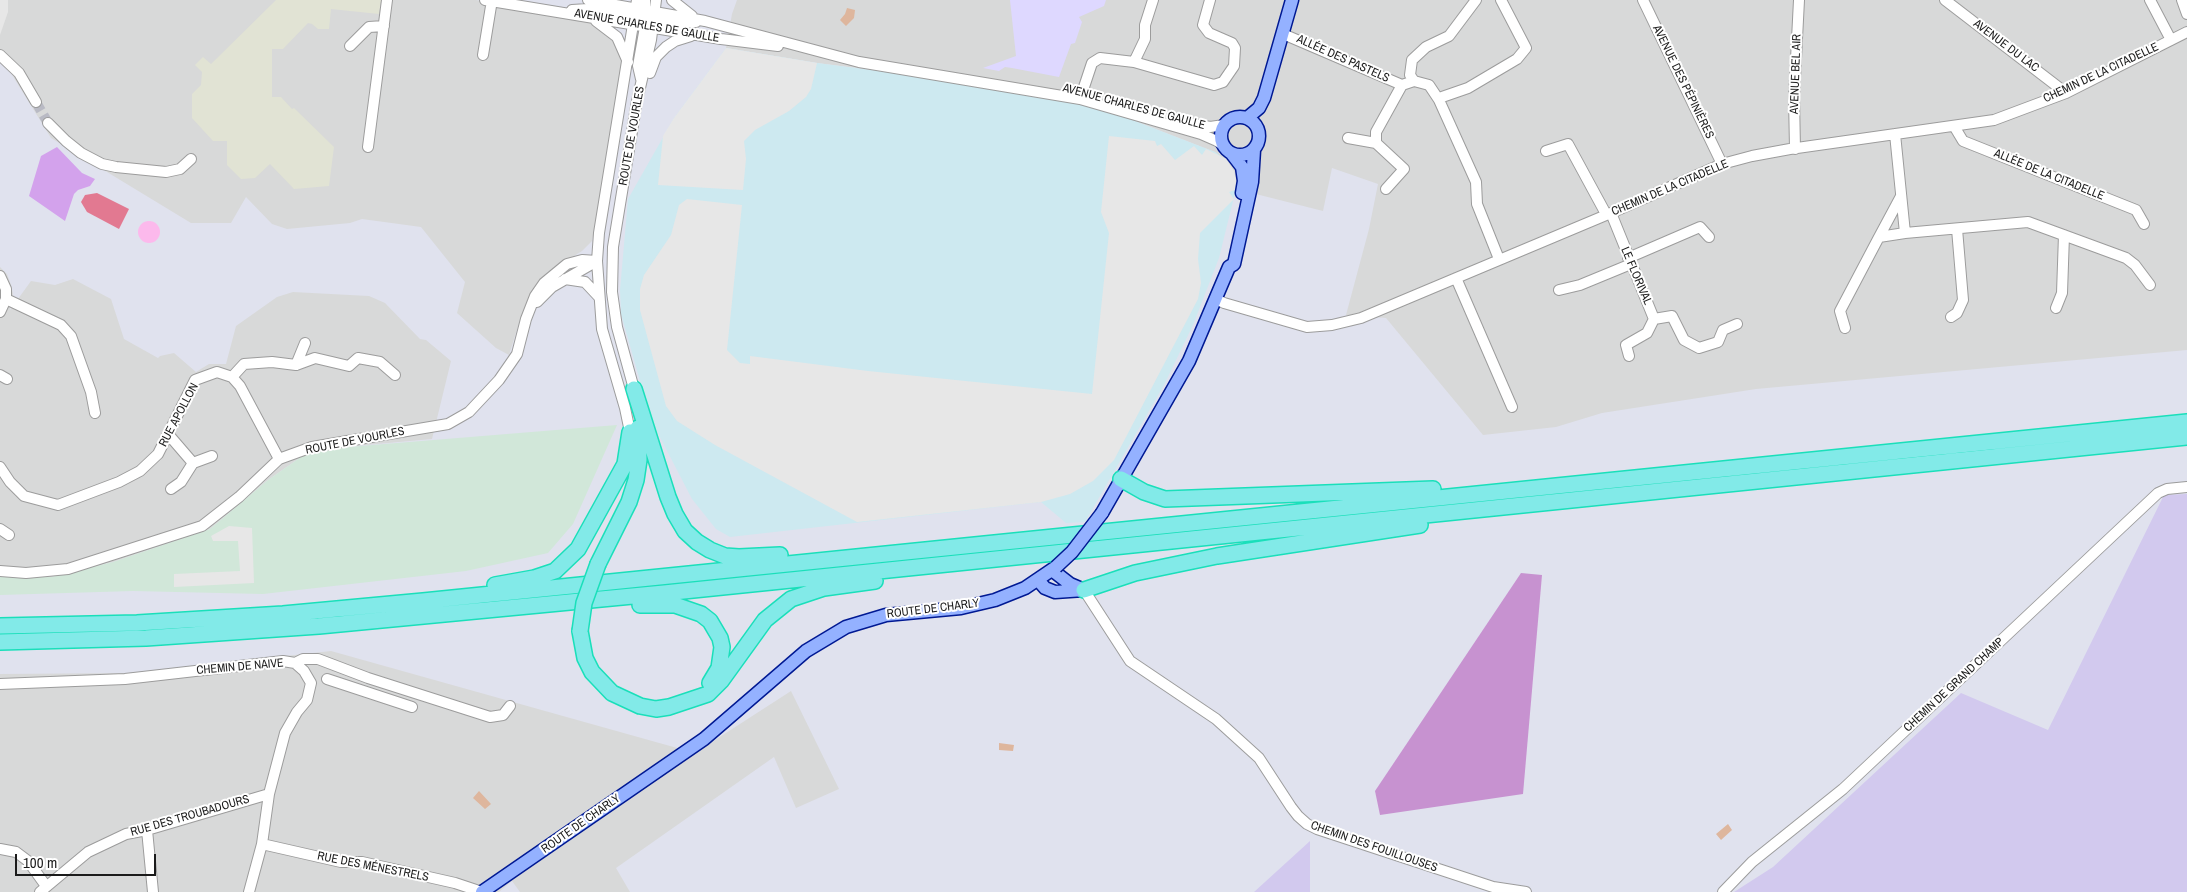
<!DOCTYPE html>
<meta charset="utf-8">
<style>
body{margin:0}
#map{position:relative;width:2187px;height:892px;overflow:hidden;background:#e0e2ee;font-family:"Archivo Narrow",sans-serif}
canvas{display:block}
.scale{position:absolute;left:15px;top:854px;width:141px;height:22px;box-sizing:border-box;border:2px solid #1b1b1b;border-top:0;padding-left:6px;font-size:15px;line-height:18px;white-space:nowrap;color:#1b1b1b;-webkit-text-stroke:4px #fff;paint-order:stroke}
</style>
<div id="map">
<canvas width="2187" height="892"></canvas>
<div class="scale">100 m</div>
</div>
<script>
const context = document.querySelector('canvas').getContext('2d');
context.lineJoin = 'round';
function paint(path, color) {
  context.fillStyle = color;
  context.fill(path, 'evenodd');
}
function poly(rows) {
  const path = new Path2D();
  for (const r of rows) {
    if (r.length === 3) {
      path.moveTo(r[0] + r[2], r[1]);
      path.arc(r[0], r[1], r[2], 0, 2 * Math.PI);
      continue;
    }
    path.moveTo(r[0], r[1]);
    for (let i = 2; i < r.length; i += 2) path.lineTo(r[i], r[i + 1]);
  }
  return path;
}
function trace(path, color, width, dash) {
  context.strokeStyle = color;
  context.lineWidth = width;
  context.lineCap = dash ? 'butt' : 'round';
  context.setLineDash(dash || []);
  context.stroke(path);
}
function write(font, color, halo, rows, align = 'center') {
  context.font = font + ' "Archivo Narrow",sans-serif';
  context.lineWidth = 4;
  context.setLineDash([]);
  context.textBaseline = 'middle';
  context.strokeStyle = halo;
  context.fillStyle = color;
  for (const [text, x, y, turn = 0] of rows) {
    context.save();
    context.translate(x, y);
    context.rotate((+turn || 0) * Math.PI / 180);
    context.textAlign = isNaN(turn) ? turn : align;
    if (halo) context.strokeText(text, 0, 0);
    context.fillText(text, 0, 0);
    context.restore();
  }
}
const residential = poly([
 [0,0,476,0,588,21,609,33,622,57,619,90,592,241,582,251,552,270,535,291,520,320,509,355,496,348,457,313,465,282,421,227,362,219,350,223,287,229,272,224,246,197,231,223,191,223,51,138,6,65,0,61],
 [737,0,2187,0,2187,350,1756,389,1602,413,1556,427,1483,435,1386,318,1346,315,1369,229,1378,184,1332,168,1323,211,1236,189,1234,173,1215,152,1091,104,1016,90,984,88,911,75,817,63,726,48,732,14],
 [0,267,7,274,11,285,13,294,10,310,31,281,55,285,73,279,111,299,124,339,158,358,160,356,174,353,196,372,209,364,226,364,236,326,277,297,293,292,369,296,385,303,420,339,426,340,451,361,432,439,311,450,268,480,210,529,113,562,51,577,0,574],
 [331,651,695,753,791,691,839,789,796,808,774,757,616,868,630,892,520,892,512,881,499,892,0,892,0,674,131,673]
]);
const commercial = poly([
 [726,48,817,63,911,75,984,88,1016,90,1091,104,1215,152,1227,161,1234,173,1236,189,1219,258,1193,325,1164,385,1085,522,1066,523,1041,502,730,537,716,529,692,499,651,420,621,314,620,290,628,199,674,118]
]);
const industrial = poly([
 [617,425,573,524,548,553,466,571,263,594,133,591,0,595,0,574,51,577,113,562,210,529,268,480,311,450]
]);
const education = poly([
 [1010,0,1106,0,1104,6,1079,17,1082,22,1075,43,1071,44,1059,77,1012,68,1005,67,999,71,983,68,1016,56]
]);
const farmland = poly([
 [2187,494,2187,892,1734,892,1773,867,1961,693,2048,730,2164,495],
 [1310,841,1310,892,1254,892]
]);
const grass = poly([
 [57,147,82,173,95,179,90,186,78,190,74,194,65,221,29,196,41,156]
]);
const forest = poly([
 [1521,573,1542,575,1523,794,1380,815,1375,791]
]);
const park = poly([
 [149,232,11]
]);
const pitch = poly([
 [97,193,129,209,119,229,87,212,81,202,85,195]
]);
const parking = poly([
 [0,0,8,0,8,12,0,35],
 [726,48,817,63,811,89,806,97,789,111,755,130,744,141,746,159,743,190,658,185,663,136,674,118],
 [1109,136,1155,141,1157,146,1161,144,1175,160,1194,146,1202,155,1206,149,1226,159,1234,171,1236,180,1235,190,1229,192,1234,199,1200,233,1198,259,1201,283,1198,299,1114,460,1093,481,1070,494,1041,502,857,522,715,445,677,421,666,406,640,310,640,289,644,275,671,235,679,205,687,199,742,205,727,350,740,363,750,364,750,356,868,371,1092,394,1109,233,1101,212],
 [229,526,252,528,254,583,174,587,174,574,240,571,238,541,213,541,211,536]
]);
const plaza = poly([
 [276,0,381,0,379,14,331,9,329,29,318,29,312,24,308,23,283,49,272,49,272,97,281,97,292,109,294,108,334,147,329,186,294,189,270,164,255,178,241,179,227,165,227,141,213,141,192,118,192,94,201,85,202,72,195,65,203,57,211,64]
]);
const water = poly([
 [847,8,855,10,854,18,846,26,840,20,845,14],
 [999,743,1014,745,1013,751,999,750],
 [479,791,491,804,485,809,473,798],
 [1728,824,1732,830,1721,840,1716,834]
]);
const minorTunnel = poly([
 [36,102,48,123]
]);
const minor = poly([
 [485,0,721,39,778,46],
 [588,0,705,21,859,62,1080,99,1201,134,1217,141,1223,145],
 [672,0,692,16],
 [1643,0,1722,164],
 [1945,0,2066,93],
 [2150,0,2171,40],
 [2182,0,2187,14],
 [572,10,588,9,634,18,649,18,683,23,696,22],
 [596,21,617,37,628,62],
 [1283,34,1402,85,1414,81,1429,85,1439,100,1476,182,1477,204,1499,259],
 [350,46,369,27,384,26],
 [0,55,19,73,36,102],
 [483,55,492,0],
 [1134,62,1145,39,1145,25,1153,0],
 [650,73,656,57,666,47,675,41,691,36],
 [641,79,638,66,645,27,645,0],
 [1414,81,1410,75,1412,60,1426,47,1449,36,1476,0],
 [1080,99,1092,63,1100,58,1134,62,1214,85,1223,82,1234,66,1235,48,1232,43,1209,33,1203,25,1210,0],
 [1439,100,1442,97,1468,88,1517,59,1526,48,1501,0],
 [48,123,66,141,81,153,102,164,116,167,166,172,180,169,191,159],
 [1188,123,1210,127,1224,125],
 [1954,126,1963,141,2136,210,2144,224],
 [1895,134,1905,233],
 [1348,138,1376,143,1404,169,1386,189],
 [1376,143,1376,132,1402,85],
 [368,147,387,0],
 [1795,149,1794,98,1799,0],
 [1546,151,1568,144,1606,214],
 [1611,213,1654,319,1647,333,1626,345,1629,356],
 [1879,237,1901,196],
 [1628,258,1700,227,1709,237],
 [0,276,6,289,6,299,0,312],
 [1456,278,1512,407],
 [565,279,585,282,599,297],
 [1559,290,1580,285,1631,264],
 [6,299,61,325,71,336,91,392,95,413],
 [1216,299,1224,303,1307,327,1332,325,1361,318,1611,213,1722,164,1752,156,1790,149,1994,120,2066,93,2187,32],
 [537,302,552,287,597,261],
 [2056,308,2062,293,2064,235],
 [1951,317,1957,313,1963,300,1957,229],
 [1654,319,1672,316,1684,340,1699,348,1718,342,1723,330,1737,324],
 [1845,328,1840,311,1879,237,1905,233,2028,222,2126,258,2135,265,2150,285],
 [296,365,315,358,349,366,358,358,380,362,395,375],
 [0,375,7,379],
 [232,377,244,364,272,362,296,365,305,343],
 [634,389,617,327,612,292,613,247,637,101,651,40,656,0],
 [630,432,625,408,602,329,597,261,599,233,637,0],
 [168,434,193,463,212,456],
 [0,467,10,482,24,496,58,505,119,482,140,471,158,454,195,380,217,372,232,377,240,386,279,459],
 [171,489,181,482,193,463],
 [0,529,9,535],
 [0,571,26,573,68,569,202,526,239,497,279,459,312,447,448,424,469,412,499,380,517,354,526,319,535,296,544,283,567,264,582,260,597,261],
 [1084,590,1130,661,1216,719,1259,758,1291,807,1298,816,1307,824,1317,829,1493,887,1526,892],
 [295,663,303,659,318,659,368,678,490,717,503,715,510,706],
 [327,679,412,707],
 [0,684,125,679,283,661,295,663,304,671,311,683,307,700,297,712,285,733,269,794,262,844,249,892],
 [147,830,153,892],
 [262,844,341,862,362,862,455,883,482,892],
 [0,849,16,852,28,861,46,886],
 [40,892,88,852,126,834,147,830,269,794],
 [1723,892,1752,862,1843,789,2158,493,2167,489,2187,487]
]);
const major = poly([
 [1240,136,19],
 [1247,118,1259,108,1264,98,1292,0],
 [1232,154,1242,167,1244,181,1242,193],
 [1102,513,1189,361,1229,267,1234,264,1252,182,1254,150],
 [1052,570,1070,584,1084,590],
 [1038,580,1045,588,1055,592,1084,590],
 [482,892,704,739,806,651,846,627,886,615,961,608,995,600,1025,588,1056,567]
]);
const highway = poly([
 [634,389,668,497,675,514,685,531,697,542,710,550,725,556,739,557,780,555],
 [1121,479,1144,492,1165,499,1433,489],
 [598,564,629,502,636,480,639,460,638,428],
 [495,585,534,578,555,571,578,549,625,464,630,432],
 [1084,590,1135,573,1217,556,1420,525],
 [640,605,675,605,701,614,710,621,720,638,722,647,719,668,710,683],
 [0,626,137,623,283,614,423,601,2187,422],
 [580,631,585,658,592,672,612,693,640,706,656,709,669,707,708,694,721,681,765,620,791,599,824,588,875,581],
 [0,642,146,638,319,626,664,593,2187,437]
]);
const majorBridge = poly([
 [1056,567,1072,552,1102,513]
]);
const highwayBridge = poly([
 [580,631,584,603,598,564]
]);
const streetNames = [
 ["AVENUE CHARLES DE GAULLE",647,26,10],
 ["AVENUE DU LAC",2006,46,37],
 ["ALLÉE DES PASTELS",1343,59,24],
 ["CHEMIN DE LA CITADELLE",2101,73,-25],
 ["AVENUE BEL AIR",1796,74,-88],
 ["AVENUE DES PÉPINIÈRES",1683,82,64],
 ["AVENUE CHARLES DE GAULLE",1134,107,15],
 ["ROUTE DE VOURLES",632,136,-80],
 ["ALLÉE DE LA CITADELLE",2049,175,22],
 ["CHEMIN DE LA CITADELLE",1670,188,-23],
 ["LE FLORIVAL",1636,276,67],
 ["RUE APOLLON",179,415,-62],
 ["ROUTE DE VOURLES",355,441,-11],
 ["ROUTE DE CHARLY",933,609,-7],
 ["CHEMIN DE NAIVE",240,667,-5],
 ["CHEMIN DE GRAND CHAMP",1954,685,-43],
 ["RUE DES TROUBADOURS",190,816,-16],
 ["ROUTE DE CHARLY",581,824,-35],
 ["CHEMIN DES FOUILLOUSES",1374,847,19],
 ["RUE DES MÉNESTRELS",373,867,11]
];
paint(residential, '#d8d9d9');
paint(commercial, '#cde9f0');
paint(industrial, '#d1e7d9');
paint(education, '#ded8ff');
paint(farmland, '#d2c9ee');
paint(grass, '#d3a2ec');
paint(forest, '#c792d0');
paint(park, '#fcb9ec');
paint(pitch, '#e27991');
paint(parking, '#e7e7e7');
paint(plaza, '#e1e3d4');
paint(water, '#deb69d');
trace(minorTunnel, '#b9bac4', 10, [10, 5]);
trace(minor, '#9c9c9c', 12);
trace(major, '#001993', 15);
trace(highway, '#1adfba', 18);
trace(minor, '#fff', 10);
trace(major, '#94b1ff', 12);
trace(highway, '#82eae8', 15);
trace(majorBridge, '#001993', 15, []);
trace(highwayBridge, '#1adfba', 18, []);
trace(majorBridge, '#94b1ff', 12);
trace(highwayBridge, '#82eae8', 15);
write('12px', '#1b1b1b', '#fff', streetNames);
</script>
